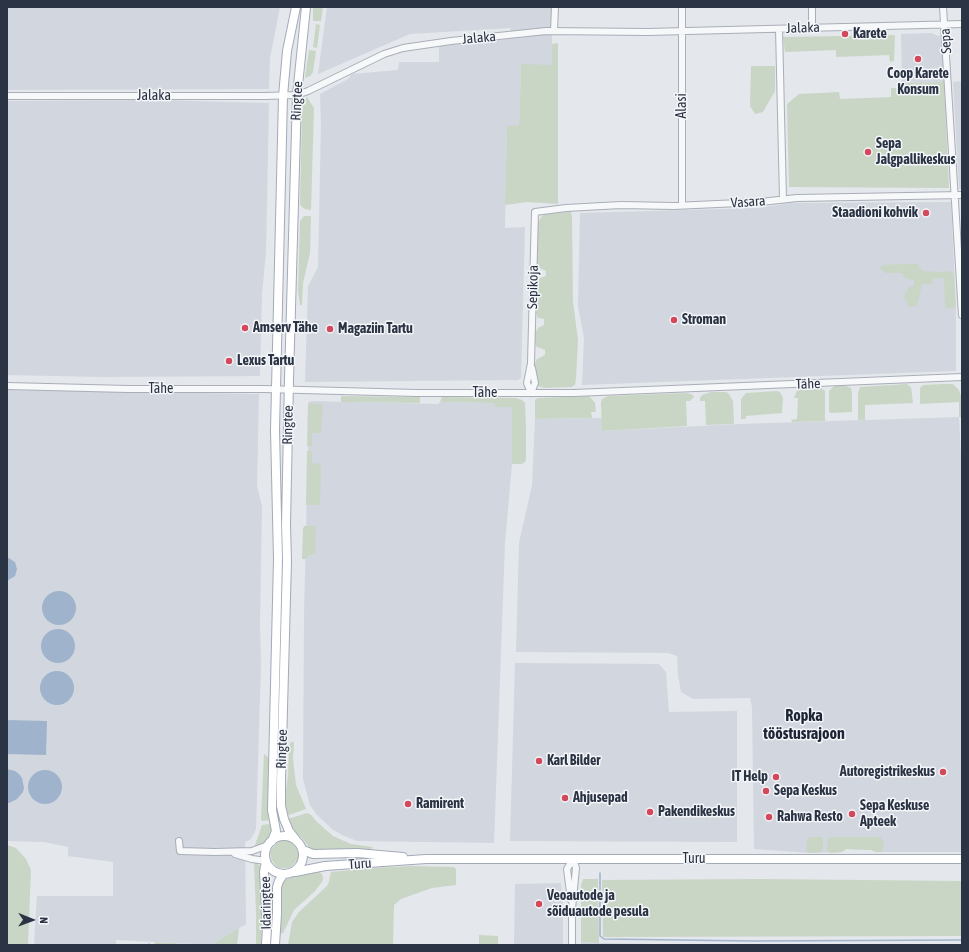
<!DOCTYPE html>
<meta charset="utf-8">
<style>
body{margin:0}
#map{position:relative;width:969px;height:952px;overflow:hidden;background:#e4e7ec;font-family:"Asap Condensed",sans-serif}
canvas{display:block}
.frame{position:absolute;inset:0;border:8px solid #2b3445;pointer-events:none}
.north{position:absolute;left:12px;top:900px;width:40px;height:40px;-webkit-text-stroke:3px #f4f6f9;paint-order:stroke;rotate:91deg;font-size:11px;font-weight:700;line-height:16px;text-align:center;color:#2b3445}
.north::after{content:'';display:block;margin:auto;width:14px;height:18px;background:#2b3445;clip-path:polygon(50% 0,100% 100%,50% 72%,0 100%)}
</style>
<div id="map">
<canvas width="969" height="952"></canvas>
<div class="frame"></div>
<div class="north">N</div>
</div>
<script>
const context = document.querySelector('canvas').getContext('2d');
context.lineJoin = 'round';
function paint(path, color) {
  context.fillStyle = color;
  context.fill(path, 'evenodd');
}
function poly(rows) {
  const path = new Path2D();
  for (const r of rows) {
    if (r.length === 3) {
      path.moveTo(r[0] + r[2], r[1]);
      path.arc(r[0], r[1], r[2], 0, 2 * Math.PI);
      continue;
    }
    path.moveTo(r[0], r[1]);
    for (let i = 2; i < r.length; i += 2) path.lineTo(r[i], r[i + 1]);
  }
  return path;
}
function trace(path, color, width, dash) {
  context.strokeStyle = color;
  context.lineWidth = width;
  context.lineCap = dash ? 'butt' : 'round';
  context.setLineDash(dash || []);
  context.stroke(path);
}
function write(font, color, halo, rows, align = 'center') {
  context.font = font + ' "Asap Condensed",sans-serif';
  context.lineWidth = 3;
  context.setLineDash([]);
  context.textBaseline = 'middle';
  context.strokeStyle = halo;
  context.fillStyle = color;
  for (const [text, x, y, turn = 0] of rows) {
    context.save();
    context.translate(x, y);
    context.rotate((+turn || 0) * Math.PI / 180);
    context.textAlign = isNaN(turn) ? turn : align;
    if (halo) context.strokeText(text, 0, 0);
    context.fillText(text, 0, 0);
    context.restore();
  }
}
const built = poly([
 [7,7,280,7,270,58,269,89,7,90],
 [327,7,552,7,552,65,521,65,519,126,507,126,505,228,525,227,521,378,518,380,305,382,308,286,318,267,321,125,320,94,348,79,352,74,398,70,399,62,439,62,439,46,509,39,511,28,410,34,318,74],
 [932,33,938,36,941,36,944,82,902,83,901,34],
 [962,81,962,189,959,189,953,82],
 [156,100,269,103,266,252,262,294,260,376,103,377,7,375,7,101],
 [951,202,956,306,956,371,582,385,584,338,578,307,580,213,759,208,790,203],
 [7,390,259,394,257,486,262,506,260,625,261,663,256,829,251,839,245,842,246,924,211,945,116,940,116,945,34,945,37,896,113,896,113,862,68,856,68,847,44,842,7,841],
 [309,401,438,404,440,402,495,403,496,407,512,407,512,464,505,543,494,843,357,841,342,835,332,829,317,815,310,805,303,779,304,617],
 [959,417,962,474,962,852,876,852,871,850,846,849,842,852,810,853,754,849,752,707,750,698,693,699,681,692,678,675,677,656,668,653,516,652,519,543,532,485,535,419,602,418,602,431,740,424],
 [515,663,659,664,666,672,669,712,737,711,737,842,510,841],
 [561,883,563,907,563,945,514,945,515,884],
 [581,942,599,943,707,945,581,945]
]);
const green = poly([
 [313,7,323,7,321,21,313,21],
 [316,24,320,25,317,48,313,47],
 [895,35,894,61,890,62,889,55,836,57,836,50,785,52,783,37],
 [558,43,558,204,527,202,505,205,507,126,519,125,521,64,552,65,552,44],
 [309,50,316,51,313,72,310,76,305,78],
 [751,66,775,66,775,91,763,112,755,114,750,106],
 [944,82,949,188,789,187,787,104,799,94,839,92,840,99,891,97,891,88,902,88,902,83],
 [307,97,314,108,311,210,305,209,302,207,300,204,302,113,303,101],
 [568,212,571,212,572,217,573,302,578,340,576,379,575,385,571,387,544,388,538,386,535,372,535,363,537,359,545,355,545,350,537,347,535,344,535,333,538,328,544,325,544,319,538,318,536,313,536,286,540,278,546,276,546,271,540,268,537,263,538,223,542,216,548,213],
 [304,216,311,216,310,253,303,283,302,305,300,305,298,292,300,221],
 [903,264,918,264,922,271,943,272,952,271,954,276,956,306,952,308,945,308,944,278,933,279,932,284,922,284,917,306,909,307,904,297,909,287,914,286,914,280,904,278,902,273,886,273,879,268,883,265],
 [907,384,911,387,913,403,865,405,865,420,858,420,858,393,860,387],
 [943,384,953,384,959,390,962,399,962,417,959,417,959,402,920,404,920,388,923,385],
 [834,386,846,386,851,388,852,393,852,412,830,413,829,411,829,391],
 [820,387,825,391,825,421,792,422,791,420,797,419,798,398,794,398,797,391,801,388],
 [777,391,780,392,783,398,782,413,746,416,746,419,741,419,741,399,746,393],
 [711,392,726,392,729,394,733,401,734,424,706,425,705,401,700,401,700,398,702,395],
 [687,393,693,395,694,397,690,401,686,401,687,426,602,431,601,403,602,399,608,396],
 [341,396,420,397,420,403,341,402],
 [589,396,595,403,596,412,591,412,592,418,535,419,535,400,538,398],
 [442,397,516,398,522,400,525,403,526,427,526,460,524,463,521,464,512,464,512,407,495,407,494,403,440,402],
 [308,403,320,404,323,405,321,433,312,433,312,446,307,446],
 [307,451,312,451,312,463,321,464,320,505,306,505],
 [304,526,316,526,315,554,309,555,306,559,302,559,303,529],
 [291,742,294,742,293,759,296,785,306,809,286,816,285,797,288,776,289,746],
 [264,754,268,757,269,760,271,820,263,821,261,820],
 [307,813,311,815,317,822,333,836,351,844,373,847,370,850,350,849,321,851,313,849,309,847,302,838,295,833,288,819],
 [271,824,272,832,269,837,265,842,254,848,262,825],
 [809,837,823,837,823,850,821,852,810,853,806,851,807,839],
 [830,837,880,837,884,843,884,846,882,852,876,852,871,850,846,849,842,852,831,853,827,851,828,839],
 [282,839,291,842,298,849,298,859,292,866,288,868,279,868,276,866,271,859,270,851,274,846],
 [7,845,16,848,26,859,31,870,28,945,7,945],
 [254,862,257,863,261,868,263,910,261,945,256,945,256,913],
 [412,866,454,867,456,869,456,885,432,888,401,899,394,905,393,945,288,945,292,922,299,912,327,886,329,882,331,872,373,868],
 [317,870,322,874,323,878,322,882,314,892,294,910,283,933,279,934,281,885,285,880,295,876],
 [583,879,598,879,599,943,581,942,581,885],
 [760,879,962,881,962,936,603,937,602,880],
 [239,928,237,945,211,945],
 [479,935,498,936,498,945,479,945],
 [156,942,200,945,153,945]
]);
const water = poly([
 [7,557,15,562,17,569,15,576,7,581],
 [59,608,17],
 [58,646,17],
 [57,688,17],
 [7,720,47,721,46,755,7,754],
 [7,769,15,771,19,774,22,778,24,788,23,792,17,799,9,803,7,803],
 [45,787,17]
]);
const stream = poly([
 [600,873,600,936,604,939,753,941,962,940],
 [148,945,149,944]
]);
const minor = poly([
 [682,7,682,205],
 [812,7,812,27],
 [943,7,962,315],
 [779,29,783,199],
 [554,31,555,7],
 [7,96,264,96,297,95,308,91,384,54,403,48,451,41,546,31,648,32,962,24],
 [7,386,128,389,264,389,417,393,574,393,962,377],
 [531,393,527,383,531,363,535,212,566,208,621,205,674,206,761,202,797,198,962,195],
 [531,393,535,383,532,368],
 [179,841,180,851,215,852,252,851,268,845],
 [235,854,252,859,266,861],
 [571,900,567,869,573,859],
 [572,945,572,909,576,868,573,859]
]);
const major = poly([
 [284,855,19],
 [296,840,289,831,284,819,281,806,281,782,287,561,286,524,289,379,297,95,306,7],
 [272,841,276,831,272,810,278,559,275,430,283,96,287,51,296,7],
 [303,850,313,854,357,853,403,857],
 [295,872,325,866,426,859,962,859],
 [266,945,267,927,264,872,266,861],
 [275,945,277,914,277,887,279,881,283,875]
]);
const markers = [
 [845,34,4,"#d1495b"],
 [918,59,4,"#d1495b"],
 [868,152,4,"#d1495b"],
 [926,213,4,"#d1495b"],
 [674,320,4,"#d1495b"],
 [245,328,4,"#d1495b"],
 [330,329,4,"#d1495b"],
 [229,361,4,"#d1495b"],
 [539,761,4,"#d1495b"],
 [943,772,4,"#d1495b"],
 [776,777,4,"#d1495b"],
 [766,791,4,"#d1495b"],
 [565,798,4,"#d1495b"],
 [408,804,4,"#d1495b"],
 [650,812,4,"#d1495b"],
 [852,814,4,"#d1495b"],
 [769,817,4,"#d1495b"],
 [539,904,4,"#d1495b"]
];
const streetNames = [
 ["Jalaka",803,28,-2],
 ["Jalaka",479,38,-5],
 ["Sepa",946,41,-94],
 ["Jalaka",154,96],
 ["Ringtee",297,101,-87],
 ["Alasi",682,106,-90],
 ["Vasara",748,202,-4],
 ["Sepikoja",533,287,-89],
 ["Tähe",808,384,-2],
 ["Tähe",161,389],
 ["Tähe",485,393],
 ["Ringtee",288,425,-89],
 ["Ringtee",282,749,-88],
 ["Turu",694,859],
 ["Turu",360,864,-4],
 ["Idaringtee",266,903,-91]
];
const poiNames = [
 ["Karete",853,34],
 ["Coop Karete",918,74,"center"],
 ["Konsum",918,90,"center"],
 ["Sepa",876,144],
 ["Jalgpallikeskus",876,160],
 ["Staadioni kohvik",918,213,"right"],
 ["Stroman",682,320],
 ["Amserv Tähe",253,328],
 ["Magaziin Tartu",338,329],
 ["Lexus Tartu",237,361],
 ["Karl Bilder",547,761],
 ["Autoregistrikeskus",935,772,"right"],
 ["IT Help",768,777,"right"],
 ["Sepa Keskus",774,791],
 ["Ahjusepad",573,798],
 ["Ramirent",416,804],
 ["Sepa Keskuse",860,806],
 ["Apteek",860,822],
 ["Pakendikeskus",658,812],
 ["Rahwa Resto",777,817],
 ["Veoautode ja",547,896],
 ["sõiduautode pesula",547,912]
];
const quarterNames = [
 ["Ropka",804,716],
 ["tööstusrajoon",804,734]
];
paint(built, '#d2d6de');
paint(green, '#c9d6c5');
paint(water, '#9fb4cc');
trace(stream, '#9fb4cc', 1.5);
trace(minor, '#a9aeb7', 8);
trace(major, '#a3abb8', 10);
trace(minor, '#f7f8fa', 6);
trace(major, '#fff', 8);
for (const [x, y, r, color] of markers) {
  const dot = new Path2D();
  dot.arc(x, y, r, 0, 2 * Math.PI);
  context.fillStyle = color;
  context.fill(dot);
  trace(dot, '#f4f6f9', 1.5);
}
write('14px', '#2b3445', '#f4f6f9', streetNames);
write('bold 14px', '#2b3445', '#f4f6f9', poiNames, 'left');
write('bold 16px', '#1d2536', '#f4f6f9', quarterNames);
</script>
